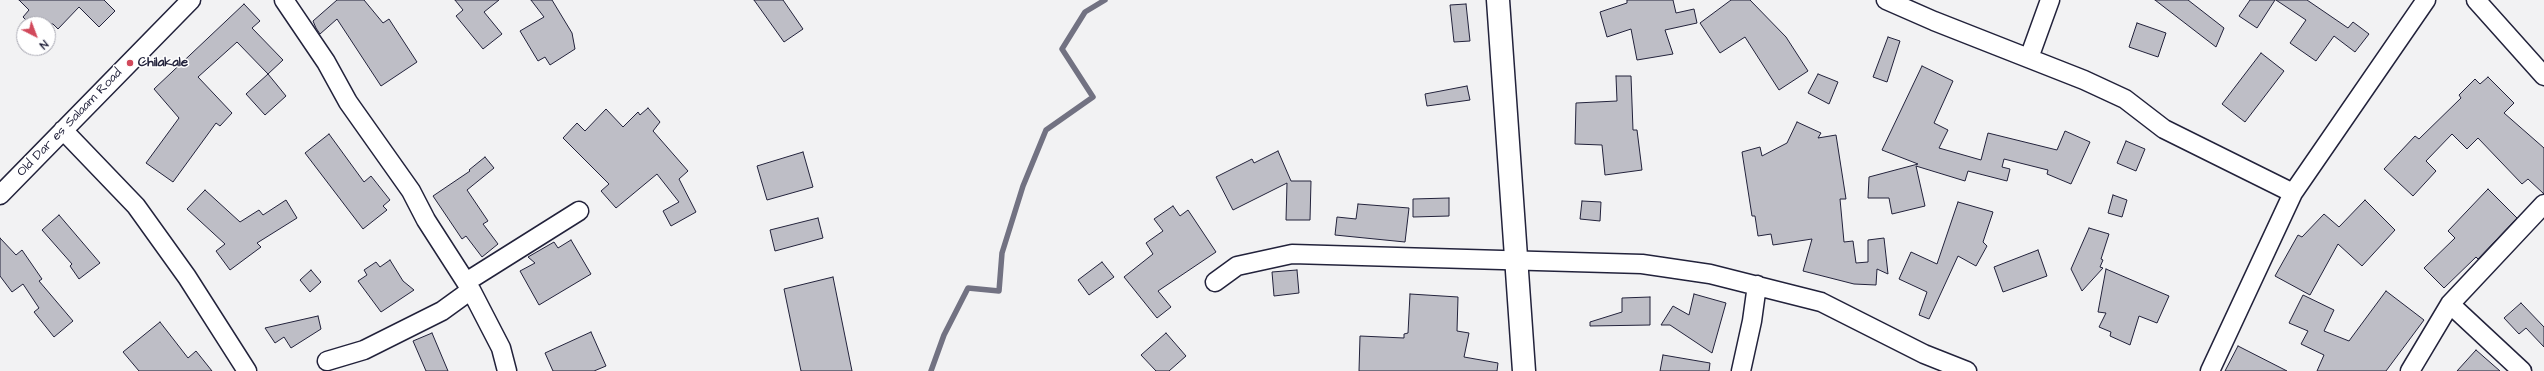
<!DOCTYPE html>
<style>
body{margin:0}
#map{position:relative;width:2544px;height:371px;overflow:hidden;background:#f2f2f3;font-family:"Architects Daughter",sans-serif}
canvas{display:block}
.north{position:absolute;left:16px;top:16px;width:40px;height:40px;box-sizing:border-box;background:#fff;border:1px solid #a7a7b1;border-radius:50%;rotate:138deg;font-size:11px;font-weight:700;line-height:16px;text-align:center;color:#22223b}
.north::after{content:'';display:block;margin:auto;width:14px;height:18px;background:#d1495b;clip-path:polygon(50% 0,100% 100%,50% 72%,0 100%)}
</style>
<div id="map">
<canvas width="2544" height="371"></canvas>
<div class="north">N</div>
</div>
<script>
const context = document.querySelector('canvas').getContext('2d');
context.lineJoin = 'round';
function poly(rows) {
  const path = new Path2D();
  for (const r of rows) {
    path.moveTo(r[0], r[1]);
    for (let i = 2; i < r.length; i += 2) path.lineTo(r[i], r[i + 1]);
  }
  return path;
}
function trace(path, color, width, dash) {
  context.strokeStyle = color;
  context.lineWidth = width;
  context.lineCap = dash ? 'butt' : 'round';
  context.setLineDash(dash || []);
  context.stroke(path);
}
function paint(path, color) {
  context.fillStyle = color;
  context.fill(path, 'evenodd');
}
function write(font, color, halo, rows, align = 'center') {
  context.font = font + ' "Architects Daughter",sans-serif';
  context.lineWidth = 3;
  context.setLineDash([]);
  context.textBaseline = 'middle';
  context.strokeStyle = halo;
  context.fillStyle = color;
  for (const [text, x, y, turn = 0] of rows) {
    context.save();
    context.translate(x, y);
    context.rotate((+turn || 0) * Math.PI / 180);
    context.textAlign = isNaN(turn) ? turn : align;
    if (halo) context.strokeText(text, 0, 0);
    context.fillText(text, 0, 0);
    context.restore();
  }
}
const stream = poly([
 [931,371,944,335,968,288,999,291,1002,253,1023,186,1046,130,1093,97,1062,49,1085,12,1105,0]
]);
const building = poly([
 [19,0,104,0,115,11,99,27,79,7,58,29,53,24,30,24,23,17,29,10,19,0],
 [337,0,364,0,383,23,389,19,417,62,381,86,337,19,320,34,316,28,313,21,337,0],
 [455,0,499,0,484,12,502,34,483,49,456,16,463,10,455,0],
 [531,0,552,0,572,33,575,49,550,65,545,57,538,61,520,31,544,17,531,0],
 [754,0,783,0,803,29,784,42,754,0],
 [1627,0,1673,0,1676,13,1694,9,1697,23,1665,30,1673,54,1637,60,1631,29,1607,37,1600,12,1627,3,1627,0],
 [1731,0,1750,0,1786,37,1808,71,1779,90,1745,37,1720,53,1700,23,1731,0],
 [2155,0,2188,0,2224,28,2216,47,2155,0],
 [2250,0,2275,0,2257,28,2239,16,2250,0],
 [2276,0,2307,0,2348,28,2353,22,2369,34,2355,52,2334,36,2316,61,2290,43,2306,20,2276,0],
 [244,4,260,21,252,28,283,60,268,74,237,42,198,77,232,113,220,126,216,123,173,182,146,163,179,118,154,89,244,4],
 [1466,4,1470,41,1454,42,1450,5,1466,4],
 [2137,23,2166,33,2158,57,2129,47,2137,23],
 [1888,37,1900,41,1887,82,1873,77,1888,37],
 [2261,53,2284,71,2245,122,2222,104,2261,53],
 [1922,66,1953,81,1934,123,1948,130,1939,148,1981,160,1988,133,2057,150,2065,131,2090,142,2071,184,2047,174,2048,170,2004,159,2002,167,2010,169,2007,181,1968,171,1965,181,1916,166,1925,206,1892,214,1889,198,1868,198,1869,177,1918,164,1882,150,1922,66],
 [268,74,286,96,265,115,246,94,268,74],
 [1818,74,1838,82,1829,104,1808,93,1818,74],
 [1616,76,1631,76,1633,130,1637,130,1642,170,1605,175,1602,145,1575,144,1576,103,1617,101,1616,76],
 [2488,77,2514,103,2504,113,2544,148,2544,194,2528,179,2522,184,2478,138,2467,149,2452,134,2426,161,2436,171,2413,196,2384,169,2415,136,2419,139,2461,98,2459,95,2475,79,2480,84,2488,77],
 [1467,86,1470,100,1427,106,1425,94,1467,86],
 [648,108,660,122,653,131,688,171,679,179,696,212,671,226,663,211,679,202,657,174,616,208,601,191,609,184,563,138,577,123,585,131,606,109,623,127,638,112,640,115,648,108],
 [1797,122,1821,133,1818,138,1836,135,1846,199,1840,199,1844,242,1853,241,1856,263,1868,262,1868,240,1884,238,1888,274,1877,269,1876,285,1854,284,1803,271,1812,239,1773,245,1771,234,1758,236,1755,216,1752,216,1742,152,1760,147,1762,156,1787,143,1797,122],
 [329,134,364,182,371,176,390,200,383,206,387,210,363,229,305,153,329,134],
 [2126,141,2145,149,2136,171,2117,163,2126,141],
 [1278,151,1291,181,1311,181,1310,220,1286,220,1287,183,1233,210,1216,177,1252,159,1254,163,1278,151],
 [803,152,813,187,767,200,757,166,803,152],
 [485,157,494,168,467,190,488,221,483,224,498,244,482,257,466,236,462,239,433,196,470,171,469,170,485,157],
 [2488,189,2517,218,2478,259,2476,257,2444,288,2424,268,2455,238,2448,231,2488,189],
 [205,190,240,222,259,210,263,215,286,200,297,218,257,243,261,247,230,270,216,251,225,244,187,209,205,190],
 [2113,195,2127,200,2122,217,2108,213,2113,195],
 [1449,198,1449,216,1413,217,1413,199,1449,198],
 [2365,200,2395,230,2362,266,2338,244,2310,295,2275,276,2298,235,2302,237,2324,214,2339,227,2365,200],
 [1582,201,1601,202,1600,221,1580,219,1582,201],
 [1958,202,1993,212,1983,242,1987,246,1976,266,1958,256,1929,319,1919,315,1927,292,1899,279,1911,252,1937,264,1958,202],
 [1358,204,1409,208,1405,242,1335,235,1337,217,1356,219,1358,204],
 [1173,206,1180,216,1188,210,1216,252,1158,291,1171,307,1157,318,1124,277,1153,254,1146,243,1163,231,1154,219,1173,206],
 [59,215,100,263,79,279,70,266,72,264,42,230,59,215],
 [818,218,823,238,775,251,770,230,818,218],
 [2089,228,2109,234,2101,259,2103,260,2100,267,2103,268,2082,291,2071,269,2089,228],
 [0,238,16,255,22,250,42,279,39,281,73,321,54,337,34,312,39,308,23,284,12,292,0,276,0,238],
 [571,240,591,274,539,305,520,271,535,263,528,257,554,242,558,248,571,240],
 [2038,250,2047,276,2003,292,1994,267,2038,250],
 [390,260,403,281,414,290,381,312,358,281,367,275,364,270,376,262,380,267,390,260],
 [1102,262,1114,277,1089,295,1078,280,1102,262],
 [2106,269,2169,296,2157,323,2139,316,2130,345,2110,336,2111,332,2099,327,2106,313,2098,312,2106,269],
 [311,270,321,282,310,292,300,280,311,270],
 [1297,270,1299,293,1274,296,1272,272,1297,270],
 [833,277,852,371,801,371,784,289,833,277],
 [2386,291,2424,320,2386,371,2317,371,2324,355,2301,344,2308,331,2289,323,2303,295,2334,310,2324,331,2349,341,2386,291],
 [1410,294,1458,297,1457,331,1469,333,1464,357,1498,363,1497,371,1359,371,1360,336,1404,338,1404,334,1408,333,1410,294],
 [1694,294,1726,303,1712,353,1670,325,1661,325,1673,306,1689,315,1694,294],
 [1650,297,1650,325,1590,326,1590,322,1622,312,1622,298,1650,297],
 [2521,303,2544,327,2544,347,2526,328,2519,334,2504,318,2521,303],
 [318,316,321,329,291,348,284,337,275,343,265,328,318,316],
 [160,322,188,358,196,351,212,371,139,371,123,352,160,322],
 [591,332,606,366,594,371,553,371,545,353,591,332],
 [432,333,448,371,426,371,413,341,432,333],
 [1166,333,1186,356,1169,371,1156,371,1141,355,1166,333],
 [2238,346,2287,371,2225,371,2238,346],
 [2476,350,2500,371,2457,371,2476,350],
 [1663,355,1710,363,1709,371,1660,371,1663,355]
]);
const minor = poly([
 [284,0,326,62,348,102,411,191,426,220,471,290,501,348,507,371],
 [1886,0,1934,21,2084,80,2125,99,2164,129,2293,193],
 [2476,0,2544,76],
 [2029,58,2050,0],
 [63,130,136,206,187,277,247,371],
 [0,195,191,0],
 [466,282,579,211],
 [1215,282,1237,266,1292,254,1642,264,1710,274,1821,302,1924,354,1967,371],
 [2450,304,2522,371],
 [327,361,364,350,442,311,471,290],
 [1741,371,1752,321,1757,285],
 [2210,371,2293,193,2426,0],
 [2410,371,2450,304,2544,204]
]);
const major = poly([
 [1498,0,1524,371]
]);
const markers = [
 [130,63,4,"#d1495b"]
];
const poiNames = [
 ["Chilakale",138,63]
];
const streetNames = [
 ["Old Dar es Salaam Road",70,123,-46]
];
trace(stream, '#727282', 5.5);
paint(building, '#bebec6');
trace(building, '#22223b', 1);
trace(minor, '#22223b', 21);
trace(major, '#22223b', 25);
trace(minor, '#fff', 18);
trace(major, '#fff', 22);
for (const [x, y, r, color] of markers) {
  const dot = new Path2D();
  dot.arc(x, y, r, 0, 2 * Math.PI);
  context.fillStyle = color;
  context.fill(dot);
  trace(dot, '#fff', 1.5);
}
write('bold 13px', '#22223b', '#fff', poiNames, 'left');
write('13px', '#22223b', '#fff', streetNames);
</script>
